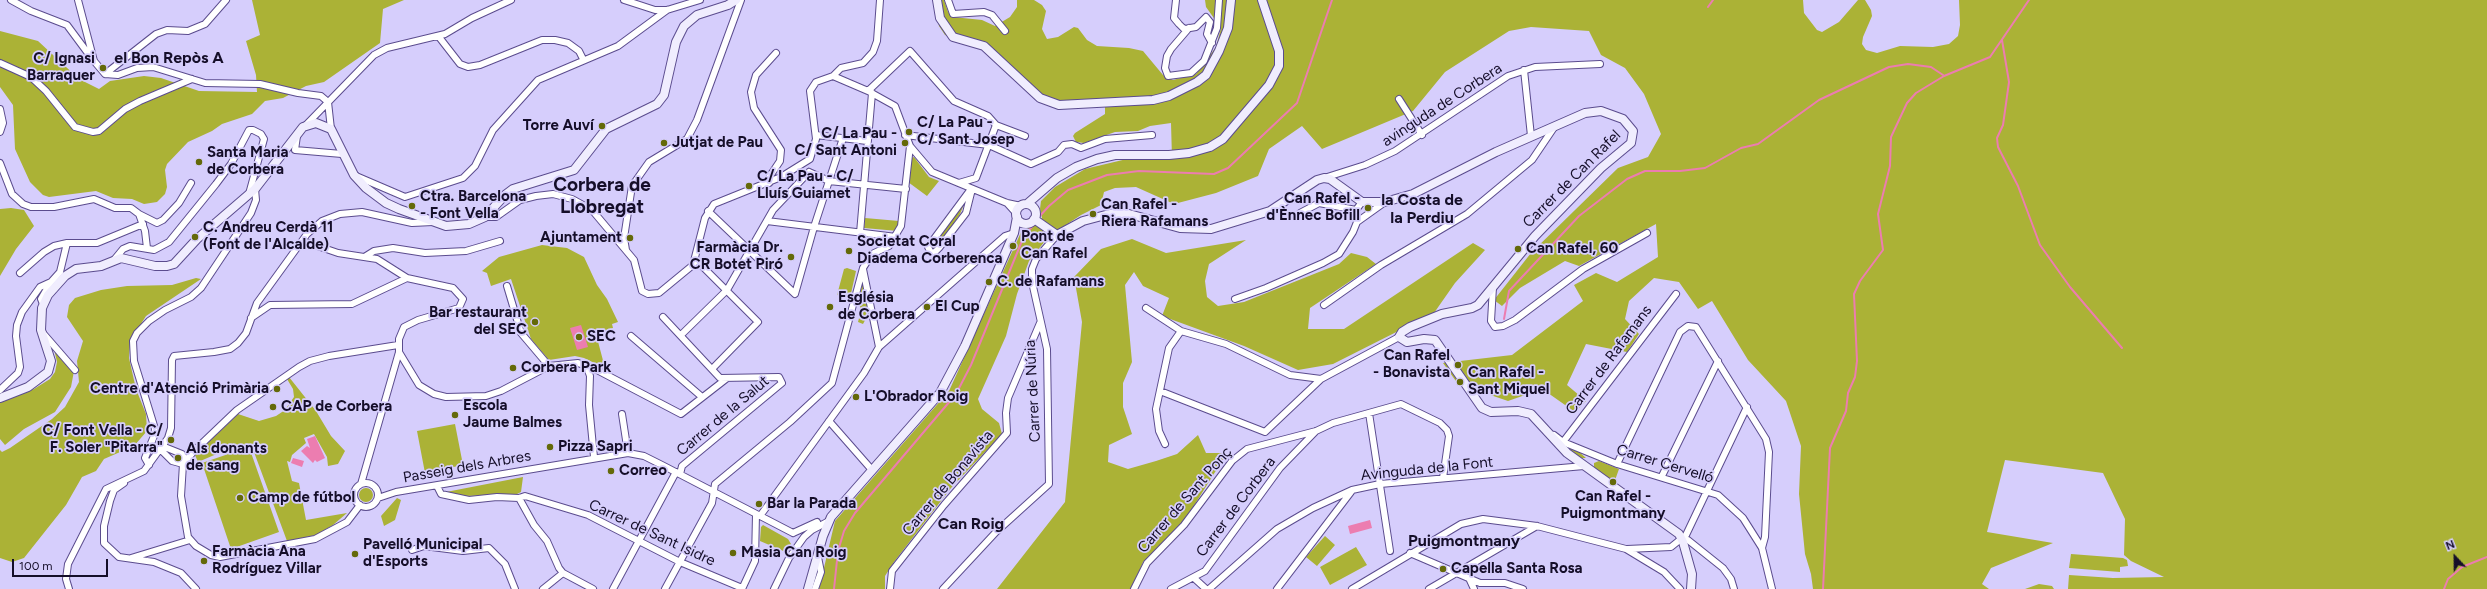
<!DOCTYPE html>
<meta charset="utf-8">
<style>
body{margin:0}
#map{position:relative;width:2487px;height:589px;overflow:hidden;background:#d6cefc;font-family:Figtree,sans-serif}
canvas{display:block}
.north{position:absolute;left:2435px;top:537px;width:40px;height:40px;-webkit-text-stroke:3px #d6cefc;paint-order:stroke;rotate:338deg;font-size:11px;font-weight:700;line-height:16px;text-align:center;color:#150e29}
.north::after{content:'';display:block;margin:auto;width:14px;height:18px;background:#150e29;clip-path:polygon(50% 0,100% 100%,50% 72%,0 100%)}
.scale{position:absolute;left:12px;top:559px;width:96px;height:18px;box-sizing:border-box;border:2px solid #150e29;border-top:0;padding-left:5px;font-size:12px;line-height:14px;white-space:nowrap;color:#150e29;-webkit-text-stroke:3px #d6cefc;paint-order:stroke}
</style>
<div id="map">
<canvas width="2487" height="589"></canvas>
<div class="north">N</div>
<div class="scale">100 m</div>
</div>
<script>
const context = document.querySelector('canvas').getContext('2d');
context.lineJoin = 'round';
function paint(path, color) {
  context.fillStyle = color;
  context.fill(path, 'evenodd');
}
function poly(rows) {
  const path = new Path2D();
  for (const r of rows) {
    if (r.length === 3) {
      path.moveTo(r[0] + r[2], r[1]);
      path.arc(r[0], r[1], r[2], 0, 2 * Math.PI);
      continue;
    }
    path.moveTo(r[0], r[1]);
    for (let i = 2; i < r.length; i += 2) path.lineTo(r[i], r[i + 1]);
  }
  return path;
}
function trace(path, color, width, dash) {
  context.strokeStyle = color;
  context.lineWidth = width;
  context.lineCap = dash ? 'butt' : 'round';
  context.setLineDash(dash || []);
  context.stroke(path);
}
function write(font, color, halo, rows, align = 'center') {
  context.font = font + ' Figtree,sans-serif';
  context.lineWidth = 3.5;
  context.setLineDash([]);
  context.textBaseline = 'middle';
  context.strokeStyle = halo;
  context.fillStyle = color;
  for (const [text, x, y, turn = 0] of rows) {
    context.save();
    context.translate(x, y);
    context.rotate((+turn || 0) * Math.PI / 180);
    context.textAlign = isNaN(turn) ? turn : align;
    if (halo) context.strokeText(text, 0, 0);
    context.fillText(text, 0, 0);
    context.restore();
  }
}
const green = poly([
 [252,0,404,0,383,9,380,43,324,82,306,86,283,98,265,101,252,114,222,124,212,131,188,142,167,164,165,170,167,187,165,194,157,202,144,204,132,199,113,198,96,191,49,197,43,195,30,182,15,149,13,105,0,87,0,31,38,41,79,79,99,89,110,81,144,76,161,78,199,91,257,92,256,75,246,41,260,35],
 [933,0,944,0,948,12,953,17,982,20,995,26,1010,17,1017,7,1017,0,1034,0,1042,5,1046,11,1042,29,1047,39,1058,37,1074,27,1078,28,1087,40,1097,46,1129,48,1143,51,1163,75,1173,80,1196,74,1216,47,1221,28,1206,7,1205,0,1803,0,1804,13,1817,30,1822,32,1839,22,1858,0,1865,0,1871,10,1872,16,1863,37,1862,44,1866,50,1877,53,1900,46,1933,47,1949,44,1958,36,1960,25,1959,0,2487,0,2487,589,2068,589,2069,575,2113,578,2164,577,2131,561,2124,555,2125,519,2103,473,2005,460,1987,532,2053,543,1991,568,1982,584,1989,589,1813,589,1811,574,1805,554,1799,494,1801,446,1786,401,1748,360,1712,301,1698,309,1679,282,1654,278,1629,301,1625,319,1639,334,1627,352,1586,344,1567,385,1586,401,1575,412,1548,393,1528,394,1508,401,1458,384,1443,363,1512,355,1583,301,1574,285,1596,273,1617,282,1658,257,1656,224,1579,266,1565,261,1520,288,1502,306,1494,300,1531,253,1618,168,1648,157,1661,134,1644,94,1625,68,1601,55,1589,31,1531,27,1509,31,1445,72,1413,111,1322,149,1302,126,1269,149,1258,176,1216,193,1174,204,1136,187,1115,188,1104,192,1101,205,1081,215,1049,236,1029,261,1017,294,1006,336,978,399,982,409,999,423,1002,434,951,488,894,562,885,576,885,589,819,589,835,521,949,391,1022,230,1033,226,1042,218,1040,209,1041,201,1055,187,1085,169,1131,158,1172,158,1171,123,1150,126,1138,131,1115,132,1084,143,1076,142,1073,136,1075,133,1105,114,1105,105,1043,103,982,49,945,35,939,26],
 [914,157,929,177,939,181,927,196,908,182,911,158],
 [965,202,960,214,947,233,934,248,931,248],
 [11,208,24,210,34,226,16,249,0,276,0,209],
 [865,218,899,221,898,231,864,228],
 [1132,239,1166,253,1246,240,1209,264,1205,281,1207,297,1218,306,1244,302,1339,264,1351,253,1367,257,1376,264,1310,308,1308,329,1344,329,1473,243,1485,250,1455,283,1434,313,1333,364,1298,370,1244,346,1162,316,1169,298,1143,286,1134,272,1125,285,1132,362,1123,383,1123,407,1132,434,1109,445,1108,462,1128,469,1156,461,1177,454,1198,435,1206,453,1227,453,1185,520,1143,562,1133,589,997,589,1065,502,1082,322,1074,277,1101,249],
 [542,245,567,248,584,257,597,285,607,299,618,322,612,324,613,328,596,334,605,368,584,358,575,356,549,360,531,339,511,279,491,286,487,273,482,271,499,257],
 [847,268,856,271,850,298,837,295,844,269],
 [196,278,201,279,146,316,130,341,129,358,136,389,146,414,147,431,134,446,104,459,96,471,82,477,66,505,24,558,12,562,0,558,0,450,2,452,10,448,52,419,65,407,79,382,77,361,83,341,67,317,69,305,75,298,101,290,127,286,172,285],
 [863,283,869,313,863,324,858,322,861,310,858,300],
 [54,349,74,371,71,387,55,412,24,429,5,445,0,439,0,402,34,389,50,379,55,372,57,362],
 [289,377,316,411,331,436,345,451,338,464,328,466,327,457,314,434,304,438,306,443,292,455,290,462,287,461,292,481,299,483,306,520,347,513,333,525,316,535,287,541,251,444,233,447,198,462,195,455,238,414,259,421,276,416,285,410,294,397,293,389,287,379],
 [455,424,463,465,425,473,417,431],
 [1559,441,1578,451,1586,458,1578,458],
 [249,447,279,532,231,549,202,463],
 [1599,461,1619,469,1614,483,1594,468,1594,463],
 [523,477,521,492,515,495,461,496,446,492],
 [366,495,7],
 [397,498,401,500,395,520,384,526,381,516],
 [763,525,788,539,791,544,788,553,760,541,761,527],
 [1325,536,1335,545,1317,566,1306,557],
 [1356,547,1367,565,1330,585,1320,567],
 [2071,554,2123,558,2127,560,2128,566,2120,567,2120,572,2069,568],
 [2039,584,2052,586,2054,589,2025,589]
]);
const water = poly([
 [581,325,588,347,577,350,570,328],
 [315,436,325,458,317,462,315,460,313,463,301,451,307,446,310,448,307,439],
 [293,458,304,461,302,467,291,463],
 [1370,520,1372,528,1350,534,1348,526]
]);
const stream = poly([
 [1708,7,1713,0],
 [2002,40,2009,82,2003,125,1997,138,1998,147,2018,186,2040,245,2070,287,2122,348],
 [1038,218,1049,206,1068,190,1107,175,1139,171,1214,174,1228,168,1297,103,1332,0],
 [1504,319,1509,291,1579,216,1627,179,1645,171,1680,171,1705,168,1741,148,1758,144,1819,100,1889,67,1908,64,1931,67,1943,75],
 [834,589,838,551,844,531,855,513,956,394,971,365,1024,236,1036,222],
 [1823,589,1830,448,1846,411,1848,393,1855,377,1857,361,1854,294,1860,281,1883,250,1878,214,1890,166,1891,137,1907,103,1916,93,1944,76,1990,57,2029,0],
 [2444,589,2448,579,2462,567,2487,557]
]);
const street = poly([
 [11,0,31,11,67,25,90,56],
 [78,0,94,61,105,74,118,75,137,68,153,67,205,83,260,84,298,93,321,96,328,102,331,129],
 [624,0,655,10,667,10,700,0],
 [948,0,953,14,984,12,992,15,1005,31],
 [1176,0,1174,18,1179,24,1184,29,1196,27,1206,17,1210,22,1207,34,1212,43],
 [1189,28,1171,49,1167,56,1165,68,1168,76,1191,73,1204,61,1217,28,1219,0],
 [439,37,460,64,468,67,480,65,542,40,555,40,568,43,579,51,583,59],
 [0,63,31,77,46,91,75,127,93,132,99,131,125,109,140,101,192,79],
 [1524,70,1531,136],
 [105,74,156,34,167,30,188,31,205,24,226,0],
 [833,76,841,68,863,63,873,52,877,41,880,0],
 [868,91,910,51,954,101,988,116,996,125,1025,136],
 [1399,99,1422,135],
 [0,109,3,123,0,132],
 [304,127,374,55,387,48,445,34,472,18,511,0],
 [816,135,867,141],
 [905,135,989,145,1031,164,1058,152,1064,145,1072,144,1081,148,1105,139,1152,135],
 [297,136,295,150,342,154],
 [0,163,12,194,23,204,31,207,54,207,94,199,115,208,131,208,139,214],
 [809,172,829,181,906,189],
 [356,176,405,197,463,178,475,166,493,130,538,80,618,46,667,10],
 [1324,178,1365,165,1395,151,1508,76,1535,67,1600,64],
 [769,183,768,179,780,161,781,150,754,108,751,92,756,75,776,53],
 [959,183,976,178,996,125],
 [971,189,928,247,931,253,935,252,939,248,966,213,972,189],
 [1007,203,1017,214],
 [708,211,795,294,814,227,843,138],
 [1300,213,1319,203,1356,210],
 [485,217,496,217,520,200,536,196,553,194,572,199,592,210,634,260,642,291,648,294,659,293,693,265,705,218,714,204,781,177,810,159,816,139,810,91,816,82,833,76,868,91,895,106,910,146,932,172,1007,203,1021,206],
 [767,221,896,237],
 [1357,222,1385,202],
 [860,233,872,93],
 [303,241,338,253,377,259,407,278,453,288,463,299,459,308,418,320,404,327,399,339,399,352,361,484],
 [147,248,145,231,139,214,157,223,163,220,179,203,191,183],
 [626,250,624,238,632,186,649,162,687,139,697,120,741,0],
 [366,256,374,251,393,248,425,253,466,251,500,241],
 [695,259,758,322,712,369],
 [114,260,123,249,130,246,154,250,169,242,216,184,231,164,249,130,253,130,261,134,264,139,249,194],
 [863,269,879,347],
 [20,273,44,252,54,246,67,243],
 [507,286,521,333,549,366],
 [1493,287,1491,321,1495,327,1503,326,1515,320,1583,269,1647,233],
 [1235,299,1266,288,1323,263,1339,254,1353,232,1357,222,1356,210,1362,202],
 [43,304,41,299,51,282],
 [1324,305,1381,265,1467,214,1532,160,1555,126],
 [1146,308,1181,331],
 [663,317,720,378,779,377,782,383,682,466,680,474],
 [251,318,270,305,352,304,407,278],
 [42,332,75,370],
 [681,335,727,290,773,210,809,172],
 [631,336,702,397],
 [399,352,419,385,434,394,446,397,486,396,501,391,549,366,578,363,597,370,681,414,726,379],
 [586,365,590,376,589,405,594,457],
 [0,390,18,373,20,367,16,336,17,325,22,312,40,287,51,282,60,272,67,243,97,243,143,224],
 [1160,391,1265,432,1321,379],
 [1369,413,1390,551],
 [622,414,628,453],
 [829,421,872,470],
 [1554,435,1563,442,1617,464,1718,495,1743,518,1762,548,1772,589],
 [1563,442,1676,294],
 [1165,444,1159,431,1156,409,1169,348,1181,331,1226,344,1290,375,1321,379,1399,337],
 [162,446,182,454,185,460],
 [160,449,172,461,183,464],
 [1617,464,1680,332,1688,326,1696,327,1766,439,1769,452,1765,537,1762,548],
 [149,465,145,458,154,436,155,429,134,361,133,341,137,333,149,321,165,310,191,297,201,288,251,213,256,200,255,189],
 [1662,476,1718,361],
 [366,495,12],
 [124,483,114,490,110,501,104,526,104,543,119,557,154,562,181,573,196,589],
 [437,486,441,494,469,500,497,497,519,498,525,496,588,515,680,562,742,588],
 [378,498,396,492,628,453,644,456,662,465,793,533],
 [519,498,534,525,547,541,559,568,563,573,593,589],
 [360,505,347,522,315,539,220,557,211,555,196,546,188,537,181,496,183,464,194,451,237,410,299,367,310,361,329,356,398,345],
 [760,516,864,373,879,347,1005,236,1014,233],
 [793,533,817,522],
 [1682,538,1688,540,1723,568,1731,579,1734,589],
 [1627,549,1671,547,1686,535,1747,407],
 [412,550,424,546,463,551,489,548,505,564,515,589],
 [1410,553,1480,583,1505,583,1523,589],
 [131,558,190,540],
 [1194,578,1206,589],
 [1469,578,1474,589],
 [69,589,66,579,68,564,106,489,144,471,168,438,171,428,172,360,174,356,214,352,230,349,238,343,246,333,257,303,307,234,322,221,340,214,362,212,412,223,433,222],
 [543,589,563,573],
 [613,589,676,472],
 [665,589,712,503,715,484,790,422,832,383,863,268,872,254,889,246,901,226,910,146],
 [742,589,755,561,756,514],
 [774,589,789,558,804,537,812,530,829,521],
 [815,589,821,572,818,557],
 [890,589,892,571,944,505,1007,433,1006,413,1008,398,1040,323],
 [943,589,996,532,1049,484,1047,349,1032,282,1032,269,1036,259,1057,235],
 [1134,589,1147,563,1184,525,1232,461,1247,449,1316,431,1333,423,1401,404,1440,423,1447,430,1449,436,1443,478],
 [1171,589,1205,571,1280,468,1316,431],
 [1209,589,1277,529,1313,508,1352,490,1380,484,1584,466],
 [1277,589,1351,492],
 [1352,589,1461,524,1483,519,1537,526,1626,549,1664,572,1680,589],
 [1429,589,1537,526]
]);
const secondary = poly([
 [937,0,940,18,953,37,984,46,1040,98,1059,105,1153,100,1169,96,1197,82,1206,75,1219,51,1228,28,1231,0],
 [1027,204,1057,178,1076,167,1097,159,1115,155,1169,155,1189,153,1210,147,1223,139,1269,85,1279,66,1279,51,1262,0],
 [1026,214,10],
 [1034,219,1057,235,1083,221,1113,213,1129,214,1180,228,1211,229,1270,211,1317,180,1324,178,1330,179,1362,202,1385,202,1413,194,1496,152,1585,113,1601,111,1623,119,1633,131,1631,143,1601,168,1535,236,1478,305,1472,308,1442,314,1410,327,1402,332,1399,337,1407,342,1424,339,1435,340,1482,408,1491,412,1518,411,1531,414,1567,453,1679,534,1683,542,1692,574,1691,589],
 [0,398,28,387,48,372,51,361,41,330,42,308,48,295,65,276,76,269,101,266,121,258,155,266,167,266,174,264,197,239,255,189,303,127,316,123,331,129,354,175,366,188,386,203,399,209,446,226,469,224,485,217,505,195,513,189,574,170,606,129,657,104,664,95,676,42,684,26,697,15,728,5,736,0],
 [808,589,823,536,831,517,940,393,965,346,1014,233,1017,217]
]);
const markers = [
 [103,68,4,"#646909"],
 [602,126,4,"#646909"],
 [909,132,4,"#646909"],
 [664,143,4,"#646909"],
 [905,143,4,"#646909"],
 [199,162,4,"#646909"],
 [749,186,4,"#646909"],
 [412,206,4,"#646909"],
 [1368,208,4,"#646909"],
 [1093,214,4,"#646909"],
 [195,237,4,"#646909"],
 [630,238,4,"#646909"],
 [1013,246,4,"#646909"],
 [1518,249,4,"#646909"],
 [849,251,4,"#646909"],
 [791,257,4,"#646909"],
 [989,282,4,"#646909"],
 [830,307,4,"#646909"],
 [927,307,4,"#646909"],
 [535,322,4,"#646909"],
 [579,337,4,"#646909"],
 [1458,365,4,"#646909"],
 [513,368,4,"#646909"],
 [1460,382,4,"#646909"],
 [277,389,4,"#646909"],
 [856,397,4,"#646909"],
 [273,407,4,"#646909"],
 [455,415,4,"#646909"],
 [171,440,4,"#646909"],
 [550,447,4,"#646909"],
 [178,458,4,"#646909"],
 [611,471,4,"#646909"],
 [1613,482,4,"#646909"],
 [240,498,4,"#646909"],
 [759,504,4,"#646909"],
 [733,553,4,"#646909"],
 [355,554,4,"#646909"],
 [204,561,4,"#646909"],
 [1443,569,4,"#646909"]
];
const poiNames = [
 ["C/ Ignasi",95,59,"right"],
 ["Barraquer",95,76,"right"],
 ["C/ La Pau -",917,123],
 ["C/ Sant Josep",917,140],
 ["Torre Auví",594,126,"right"],
 ["C/ La Pau -",897,134,"right"],
 ["C/ Sant Antoni",897,151,"right"],
 ["Jutjat de Pau",672,143],
 ["Santa Maria",207,153],
 ["de Corbera",207,170],
 ["C/ La Pau - C/",757,177],
 ["Lluís Guiamet",757,194],
 ["Ctra. Barcelona",420,197],
 ["- Font Vella",420,214],
 ["Can Rafel -",1360,199,"right"],
 ["d'Ènnec Bofill",1360,216,"right"],
 ["Can Rafel -",1101,205],
 ["Riera Rafamans",1101,222],
 ["C. Andreu Cerdà 11",203,228],
 ["(Font de l'Alcalde)",203,245],
 ["Pont de",1021,237],
 ["Can Rafel",1021,254],
 ["Ajuntament",622,238,"right"],
 ["Societat Coral",857,242],
 ["Diadema Corberenca",857,259],
 ["Farmàcia Dr.",783,248,"right"],
 ["CR Botet Piró",783,265,"right"],
 ["Can Rafel, 60",1526,249],
 ["C. de Rafamans",997,282],
 ["Església",838,298],
 ["de Corbera",838,315],
 ["El Cup",935,307],
 ["Bar restaurant",527,313,"right"],
 ["del SEC",527,330,"right"],
 ["SEC",587,337],
 ["Can Rafel",1450,356,"right"],
 ["- Bonavista",1450,373,"right"],
 ["Corbera Park",521,368],
 ["Can Rafel -",1468,373],
 ["Sant Miquel",1468,390],
 ["Centre d'Atenció Primària",269,389,"right"],
 ["L'Obrador Roig",864,397],
 ["Escola",463,406],
 ["Jaume Balmes",463,423],
 ["CAP de Corbera",281,407],
 ["C/ Font Vella - C/",163,431,"right"],
 ["F. Soler \"Pitarra\"",163,448,"right"],
 ["Pizza Sapri",558,447],
 ["Als donants",186,449],
 ["de sang",186,466],
 ["Correo",619,471],
 ["Can Rafel -",1613,497,"center"],
 ["Puigmontmany",1613,514,"center"],
 ["Camp de fútbol",248,498],
 ["Bar la Parada",767,504],
 ["Pavelló Municipal",363,545],
 ["d'Esports",363,562],
 ["Farmàcia Ana",212,552],
 ["Rodríguez Villar",212,569],
 ["Masia Can Roig",741,553],
 ["Capella Santa Rosa",1451,569]
];
const streetNames = [
 ["avinguda de Corbera",1442,105,-33],
 ["Carrer de Can Rafel",1572,179,-45],
 ["Carrer de Rafamans",1609,360,-53],
 ["Carrer de Núria",1033,391,-93],
 ["Carrer de la Salut",723,416,-40],
 ["Carrer Cervelló",1665,464,17],
 ["Passeig dels Arbres",467,467,-10],
 ["Avinguda de la Font",1427,469,-6],
 ["Carrer de Bonavista",948,483,-50],
 ["Carrer de Sant Ponç",1185,500,-49],
 ["Carrer de Corbera",1236,507,-53],
 ["Carrer de Sant Isidre",652,533,25]
];
const neighbourhoodNames = [
 ["el Bon Repòs A",169,58],
 ["la Costa de",1422,200],
 ["la Perdiu",1422,218],
 ["Can Roig",971,524],
 ["Puigmontmany",1464,541]
];
const districtNames = [
 ["Corbera de",602,185],
 ["Llobregat",602,207]
];
paint(green, '#abb236');
paint(water, '#ec7db0');
trace(stream, '#ec7db0', 2);
trace(street, '#5b4c8e', 8);
trace(secondary, '#5b4c8e', 10);
trace(street, '#fff', 6);
trace(secondary, '#f0edfe', 8);
for (const [x, y, r, color] of markers) {
  const dot = new Path2D();
  dot.arc(x, y, r, 0, 2 * Math.PI);
  context.fillStyle = color;
  context.fill(dot);
  trace(dot, '#d6cefc', 1.5);
}
write('bold 15px', '#150e29', '#d6cefc', poiNames, 'left');
write('15px', '#150e29', '#d6cefc', streetNames);
write('bold 16px', '#150e29', '#d6cefc', neighbourhoodNames);
write('bold 19px', '#150e29', '#d6cefc', districtNames);
</script>
